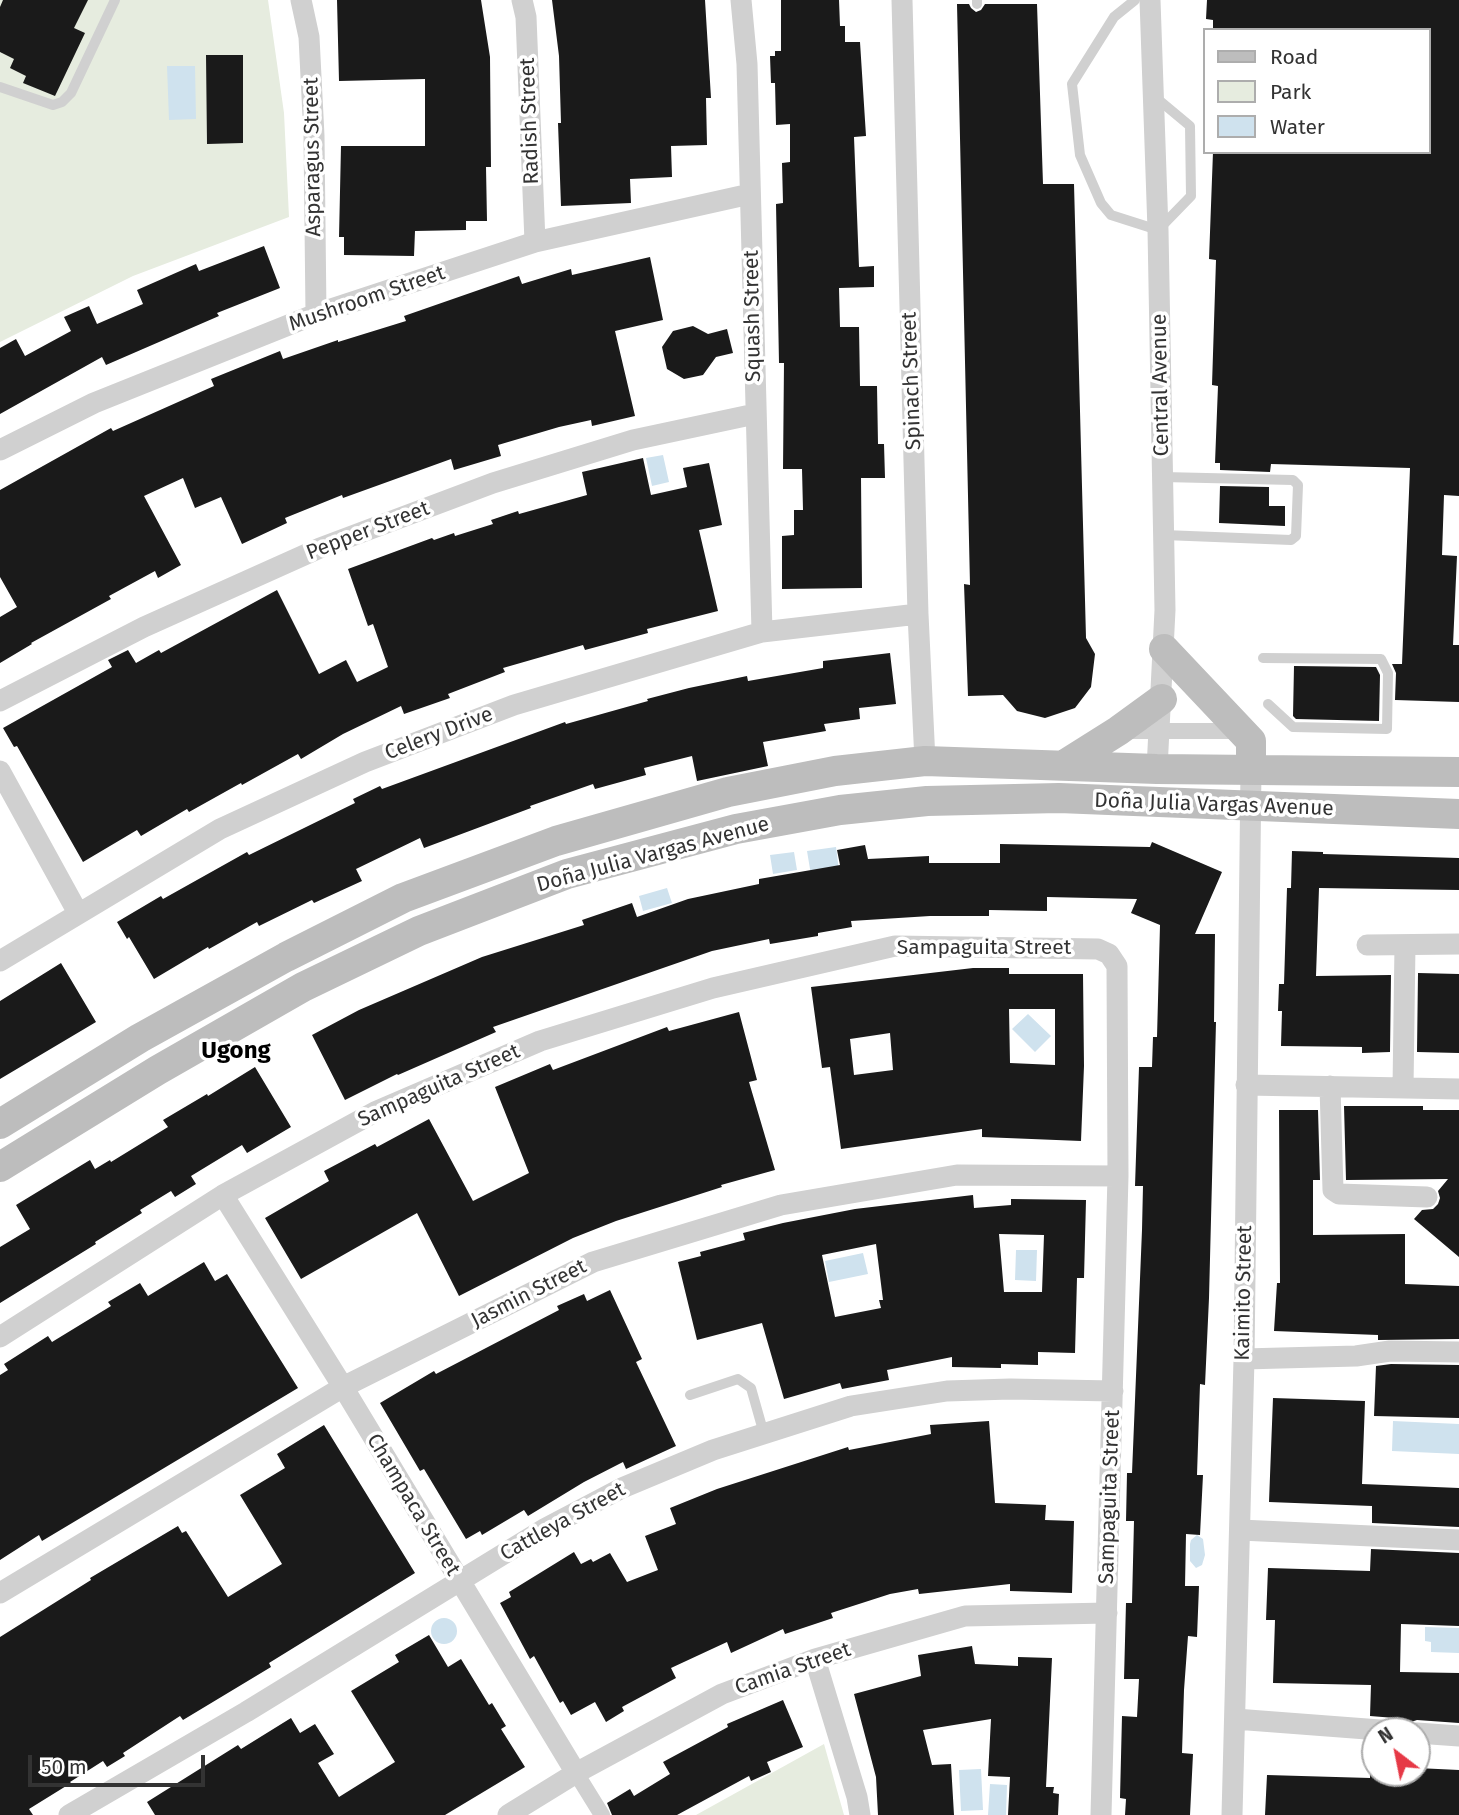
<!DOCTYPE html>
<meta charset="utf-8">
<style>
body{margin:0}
#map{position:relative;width:1459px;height:1815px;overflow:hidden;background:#fff;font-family:"Fira Sans",sans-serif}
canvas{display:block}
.legend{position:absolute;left:1203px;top:28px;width:228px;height:126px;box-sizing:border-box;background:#fff;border:2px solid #adadad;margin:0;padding:9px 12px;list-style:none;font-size:21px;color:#333}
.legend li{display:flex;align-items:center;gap:14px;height:35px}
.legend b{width:35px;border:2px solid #adadad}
.north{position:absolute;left:1361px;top:1717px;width:70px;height:70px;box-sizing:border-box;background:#fff;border:2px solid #adadad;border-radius:50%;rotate:328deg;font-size:19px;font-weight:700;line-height:28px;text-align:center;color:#333}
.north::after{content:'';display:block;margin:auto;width:24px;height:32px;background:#e63946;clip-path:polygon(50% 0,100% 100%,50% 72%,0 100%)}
.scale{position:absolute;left:28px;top:1755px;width:177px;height:32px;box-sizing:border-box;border:4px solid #333;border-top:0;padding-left:9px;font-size:21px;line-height:24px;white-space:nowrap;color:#333;-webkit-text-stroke:5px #fff;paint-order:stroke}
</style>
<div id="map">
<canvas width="1459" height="1815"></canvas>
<ul class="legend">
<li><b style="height:9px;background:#bdbdbd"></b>Road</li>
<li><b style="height:19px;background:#e6ecdf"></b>Park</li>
<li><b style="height:19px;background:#cfe2ee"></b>Water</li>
</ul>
<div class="north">N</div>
<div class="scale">50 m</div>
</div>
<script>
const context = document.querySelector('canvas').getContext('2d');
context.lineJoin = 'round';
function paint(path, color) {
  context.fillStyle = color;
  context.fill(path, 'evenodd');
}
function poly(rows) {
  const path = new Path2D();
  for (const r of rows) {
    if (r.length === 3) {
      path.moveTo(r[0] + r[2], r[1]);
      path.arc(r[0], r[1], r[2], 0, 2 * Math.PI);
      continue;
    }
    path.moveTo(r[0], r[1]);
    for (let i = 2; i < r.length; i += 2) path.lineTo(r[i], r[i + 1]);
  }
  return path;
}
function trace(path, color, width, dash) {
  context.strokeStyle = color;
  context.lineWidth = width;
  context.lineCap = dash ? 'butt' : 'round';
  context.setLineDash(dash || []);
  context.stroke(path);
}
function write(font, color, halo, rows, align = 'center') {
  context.font = font + ' "Fira Sans",sans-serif';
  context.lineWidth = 7;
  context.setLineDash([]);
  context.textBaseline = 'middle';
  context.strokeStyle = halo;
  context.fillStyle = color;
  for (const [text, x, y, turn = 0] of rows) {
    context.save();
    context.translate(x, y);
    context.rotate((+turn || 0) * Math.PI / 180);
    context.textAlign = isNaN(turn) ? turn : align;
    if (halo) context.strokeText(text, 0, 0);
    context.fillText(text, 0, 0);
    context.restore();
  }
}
const green = poly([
 [0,0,268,0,284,113,289,217,133,276,0,342],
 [824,1744,844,1815,696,1815]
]);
const water = poly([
 [167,66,195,66,196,119,169,120],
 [663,455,669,482,652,486,646,458],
 [836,847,839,871,811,875,807,851],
 [794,852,797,870,773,874,770,855],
 [667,888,672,903,643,911,639,896],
 [1028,1014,1051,1036,1035,1052,1012,1029],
 [1016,1250,1037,1250,1036,1281,1015,1280],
 [863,1253,868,1274,829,1282,825,1261],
 [1393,1421,1459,1424,1459,1454,1392,1451],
 [1197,1535,1203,1539,1205,1555,1202,1565,1196,1568,1190,1561,1190,1544,1191,1540],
 [444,1631,13],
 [1425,1627,1459,1628,1459,1653,1431,1652,1431,1642,1425,1641],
 [981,1769,983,1810,961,1811,959,1770],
 [990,1784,1007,1785,1006,1815,988,1815]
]);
const building = poly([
 [3,0,88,0,74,28,85,33,55,96,23,83,26,76,10,68,14,59,0,52,0,7],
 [337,0,481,0,490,57,491,167,486,167,487,221,466,221,466,230,415,231,414,256,344,255,344,237,339,237,341,146,425,146,425,79,339,81],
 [552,0,705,0,711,98,706,98,707,145,671,146,672,177,630,179,631,203,561,206,558,123,561,123,559,56],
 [781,0,839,0,840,26,845,26,845,42,860,42,866,136,854,137,859,267,874,266,874,287,839,288,840,327,859,327,860,386,877,386,878,444,884,444,885,478,861,478,862,588,782,589,782,536,794,535,794,510,803,510,802,469,783,469,784,363,779,363,776,204,783,203,782,163,790,162,790,124,776,125,775,83,771,83,770,56,775,56,775,51,781,51],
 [1207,0,1459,0,1459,496,1444,495,1442,555,1457,556,1453,645,1459,645,1459,702,1395,700,1396,673,1392,664,1402,664,1410,468,1271,464,1270,472,1220,470,1220,463,1215,463,1218,386,1212,385,1216,260,1209,259,1213,152,1429,152,1429,30,1213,30,1213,20,1206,19],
 [957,4,969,4,971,8,976,12,981,10,985,4,1037,4,1043,184,1074,184,1086,638,1095,654,1091,687,1075,708,1045,718,1017,711,1003,695,968,696,964,584,970,585],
 [206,55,243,55,243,143,207,144],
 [264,246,280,288,217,313,219,316,106,365,102,357,0,414,0,348,16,339,25,356,71,331,64,317,89,306,97,324,143,304,137,290,196,264,199,271],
 [650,257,663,320,615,331,635,416,592,426,591,420,559,427,498,445,501,456,454,470,451,459,343,498,342,495,285,518,287,523,242,544,221,497,195,508,183,478,144,496,181,565,158,578,155,571,109,596,111,599,31,643,32,644,0,663,0,617,17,607,0,577,0,490,111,428,113,431,214,386,211,379,280,351,283,359,338,340,338,342,406,321,404,316,519,276,522,284,571,269,572,275],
 [693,326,708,334,727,329,733,353,716,357,703,375,684,379,667,369,662,347,673,331],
 [643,458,651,495,687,487,683,468,709,463,722,525,699,530,718,611,647,629,648,633,585,650,583,645,503,668,505,672,448,694,450,698,404,714,401,706,343,734,301,759,298,754,242,785,241,783,189,812,187,809,141,836,137,830,83,862,17,746,14,747,3,728,112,667,108,660,128,650,136,663,159,650,161,653,277,590,319,674,346,660,357,682,388,667,373,624,368,626,348,569,432,538,434,540,454,533,455,536,493,524,491,520,518,511,519,514,587,495,582,472],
 [1220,486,1269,487,1269,506,1285,506,1285,526,1219,523],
 [890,653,896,704,859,708,860,719,824,724,826,731,763,742,768,766,697,781,692,756,644,768,646,775,595,789,593,784,530,806,531,808,424,848,420,838,356,869,362,881,314,903,312,900,259,926,257,922,209,949,208,947,154,979,129,937,127,939,117,922,161,896,163,899,247,852,249,855,355,803,353,799,380,786,382,789,565,722,566,724,648,701,647,699,689,688,747,676,748,681,823,668,823,661],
 [1294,666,1376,667,1380,675,1379,721,1296,719,1293,716],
 [1152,842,1222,872,1195,934,1215,934,1214,1022,1216,1022,1209,1298,1205,1385,1200,1384,1197,1475,1203,1475,1200,1535,1186,1534,1185,1586,1199,1586,1197,1637,1188,1636,1184,1690,1182,1753,1193,1754,1190,1815,1125,1815,1126,1799,1120,1798,1122,1716,1137,1717,1139,1679,1124,1679,1126,1603,1132,1603,1134,1521,1126,1521,1127,1473,1132,1473,1142,1230,1143,1186,1135,1186,1139,1067,1152,1067,1153,1037,1157,1037,1160,925,1131,913,1137,899,1047,897,1047,911,989,910,989,916,930,916,851,921,852,927,818,933,818,936,770,944,769,939,712,951,493,1027,496,1032,398,1075,397,1074,345,1100,312,1035,359,1010,482,957,584,925,582,920,632,903,637,917,688,899,759,884,759,879,840,865,837,850,865,845,868,859,929,856,929,863,1000,863,1000,844,1150,847],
 [1292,851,1323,852,1323,854,1459,858,1459,890,1319,888,1316,976,1391,975,1390,1052,1362,1053,1362,1047,1281,1046,1282,1011,1278,1011,1279,984,1284,984,1287,888,1291,888],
 [61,963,96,1022,0,1079,0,1001],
 [973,968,1009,968,1009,974,1083,974,1084,1066,1081,1141,982,1137,982,1129,841,1149,830,1067,822,1068,811,987],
 [1009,1009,1055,1009,1055,1065,1010,1063],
 [890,1033,893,1070,854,1075,850,1039],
 [1418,973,1459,974,1459,1053,1417,1052],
 [739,1012,757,1080,749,1082,775,1170,721,1185,722,1187,616,1221,573,1238,459,1296,417,1213,301,1279,265,1218,329,1181,324,1171,375,1144,377,1147,429,1119,473,1201,529,1173,495,1087,550,1064,553,1070,667,1027,669,1031],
 [255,1067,291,1127,247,1153,242,1145,191,1176,196,1184,175,1197,171,1191,140,1210,142,1213,95,1242,96,1244,0,1303,0,1247,30,1229,16,1205,90,1160,95,1169,110,1160,111,1162,168,1127,163,1120,207,1094,208,1096],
 [1344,1106,1423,1106,1423,1110,1459,1110,1459,1257,1414,1219,1422,1210,1433,1209,1438,1204,1440,1198,1438,1191,1448,1179,1346,1180],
 [1279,1110,1318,1110,1320,1180,1313,1180,1313,1235,1405,1234,1405,1284,1459,1286,1459,1339,1378,1340,1378,1335,1274,1331,1277,1283,1280,1283],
 [973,1195,974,1208,1011,1205,1011,1199,1086,1200,1084,1278,1077,1278,1075,1353,1038,1352,1038,1365,1001,1364,1001,1368,952,1367,952,1357,887,1370,889,1380,842,1389,840,1383,784,1399,762,1323,697,1340,678,1262,701,1256,700,1252,745,1240,743,1233,783,1223,855,1209],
 [999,1234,1044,1235,1042,1292,1004,1292],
 [876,1244,883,1300,879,1300,881,1308,835,1317,822,1255],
 [204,1262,215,1281,227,1274,298,1388,42,1541,39,1535,0,1560,0,1375,8,1370,4,1364,48,1336,52,1342,111,1306,108,1302,140,1283,148,1296],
 [610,1290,642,1359,636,1362,676,1446,626,1469,623,1462,584,1482,528,1516,524,1510,482,1535,480,1531,466,1539,424,1469,420,1471,380,1403,434,1371,436,1374,559,1310,557,1306,584,1294,587,1301],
 [1391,1364,1459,1365,1459,1418,1374,1416,1376,1366],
 [1273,1398,1365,1401,1362,1484,1459,1488,1459,1527,1372,1523,1372,1506,1269,1502],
 [989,1421,995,1503,1046,1505,1045,1520,1074,1521,1072,1593,1010,1591,1010,1584,919,1594,918,1589,890,1594,831,1613,833,1618,785,1634,783,1629,731,1653,727,1642,671,1668,676,1678,622,1707,624,1711,606,1722,595,1702,571,1715,563,1701,560,1703,534,1656,530,1659,500,1603,511,1597,509,1592,574,1552,581,1564,591,1559,593,1562,610,1553,627,1582,658,1570,645,1536,676,1524,670,1508,717,1489,848,1447,849,1450,931,1434,930,1425],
 [324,1425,415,1573,269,1663,271,1667,183,1720,180,1716,123,1753,125,1756,107,1767,103,1761,70,1782,71,1783,29,1809,33,1815,0,1815,0,1637,91,1580,90,1578,178,1526,182,1533,186,1531,228,1597,282,1564,240,1495,285,1468,277,1454],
 [1371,1549,1459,1553,1459,1626,1401,1624,1400,1672,1459,1673,1459,1723,1417,1720,1411,1722,1405,1728,1401,1721,1395,1718,1370,1716,1371,1685,1273,1683,1275,1620,1266,1620,1268,1568,1370,1571],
 [429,1635,448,1667,461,1659,489,1705,492,1703,506,1726,501,1729,525,1767,445,1815,155,1815,147,1802,238,1745,241,1749,291,1718,300,1733,315,1724,334,1754,318,1763,339,1797,395,1762,351,1691,399,1662,395,1655],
 [972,1646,975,1664,1018,1666,1018,1657,1052,1658,1046,1787,1054,1787,1053,1793,1059,1794,1058,1815,1008,1815,1010,1777,988,1776,991,1719,923,1730,932,1765,951,1764,954,1815,878,1815,876,1777,854,1694,921,1676,918,1655],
 [783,1700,803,1747,767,1762,771,1772,751,1781,749,1776,677,1815,612,1815,607,1803,630,1789,634,1796,670,1774,663,1762,728,1727,727,1724],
 [1417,1768,1459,1770,1459,1815,1265,1815,1267,1775,1370,1778,1370,1773,1417,1773]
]);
const service = poly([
 [977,0,977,4],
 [1135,0,1114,17,1072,84,1080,155,1101,203,1111,215,1158,230,1191,196,1190,126,1154,96],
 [0,87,53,105,62,102,71,93,115,0],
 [1163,477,1293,480,1298,485,1296,536,1291,540,1164,535],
 [1263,658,1381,659,1388,673,1387,729,1293,727,1268,704],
 [690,1395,738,1379,751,1388,764,1434]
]);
const pedestrian = poly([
 [1121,731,1241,731],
 [576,1773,602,1815]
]);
const minor = poly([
 [301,0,309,37,314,136,316,314],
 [522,0,526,17,535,242],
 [741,0,747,64,762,632],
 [902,0,918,614,925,761],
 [1150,0,1158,230,1165,610,1157,769],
 [0,450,94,403,316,314,535,242,750,194],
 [0,701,144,627,320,548,493,483,633,440,755,414],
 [0,771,78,913],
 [1367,945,1459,944],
 [0,961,220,829,365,762,514,705,762,632,918,614],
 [1246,1085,1459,1089],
 [1330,1086,1333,1190,1339,1194,1427,1197],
 [1403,1088,1405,945],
 [223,1195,343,1387,576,1773],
 [0,1337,223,1195,375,1112,540,1041,713,988,895,946,1098,949,1109,954,1117,966,1118,1176,1101,1815],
 [1244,1359,1356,1356,1390,1351,1459,1352],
 [1240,1530,1459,1540],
 [0,1593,343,1387,593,1262,781,1205,957,1175,1118,1176],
 [815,1659,857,1797,860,1815],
 [1235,1719,1393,1731],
 [1417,1733,1459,1736],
 [69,1815,246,1712,546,1528,622,1488,713,1450,851,1406,947,1391,1010,1389,1113,1391],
 [508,1815,576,1773,722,1694,815,1659,965,1616,1107,1613],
 [1232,1815,1244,1359,1251,770]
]);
const secondary = poly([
 [1164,649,1251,741,1251,770],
 [1064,765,1118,731,1162,699],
 [0,1124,140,1038,286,957,403,898,556,841,728,792,835,771,925,761,1157,769,1459,772],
 [0,1167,158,1070,303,987,419,931,567,874,736,829,840,810,927,801,1059,798,1459,814]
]);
const streetNames = [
 ["Radish Street",530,121,-92],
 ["Asparagus Street",313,157,-91],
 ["Mushroom Street",367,299,-19],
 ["Squash Street",753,316,-91],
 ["Spinach Street",912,381,-92],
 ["Central Avenue",1161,385,-91],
 ["Pepper Street",368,531,-21],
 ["Celery Drive",439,734,-21],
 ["Doña Julia Vargas Avenue",1214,805,2],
 ["Doña Julia Vargas Avenue",653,855,-15],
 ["Sampaguita Street",984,948],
 ["Sampaguita Street",439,1086,-24],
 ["Kaimito Street",1244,1293,-89],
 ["Jasmin Street",529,1294,-27],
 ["Sampaguita Street",1110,1497,-88],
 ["Champaca Street",413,1505,59],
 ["Cattleya Street",563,1522,-29],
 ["Camia Street",793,1669,-19]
];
const quarterNames = [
 ["Ugong",236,1051]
];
paint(green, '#e6ecdf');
paint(water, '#cfe2ee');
paint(building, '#1a1a1a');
trace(service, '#d0d0d0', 10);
trace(pedestrian, '#d0d0d0', 16);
trace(minor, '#d0d0d0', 21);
trace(secondary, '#bdbdbd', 30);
write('21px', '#333', '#fff', streetNames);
write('bold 24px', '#000', '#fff', quarterNames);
</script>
